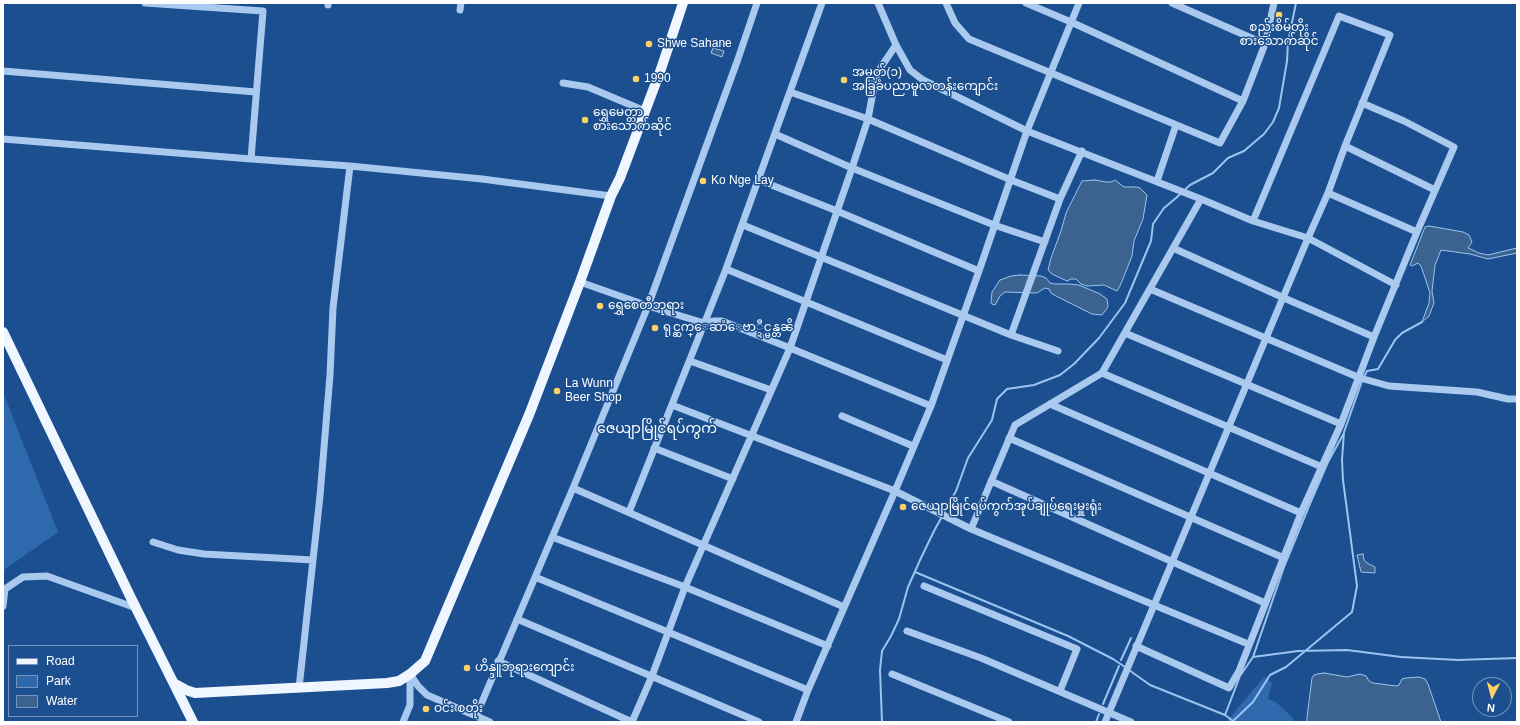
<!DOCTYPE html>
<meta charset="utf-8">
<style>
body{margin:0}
#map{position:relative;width:1520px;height:725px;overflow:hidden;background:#1b4f8f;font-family:Arial,sans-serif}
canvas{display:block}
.frame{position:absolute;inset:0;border:4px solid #fff;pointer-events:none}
.legend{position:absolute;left:8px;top:645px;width:130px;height:72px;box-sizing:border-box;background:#1b4f8f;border:1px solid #7695bc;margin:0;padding:5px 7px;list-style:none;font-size:12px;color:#fff}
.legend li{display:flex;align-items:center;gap:8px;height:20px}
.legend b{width:20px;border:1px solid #7695bc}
.north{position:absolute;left:1472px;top:677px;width:40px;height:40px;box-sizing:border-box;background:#1b4f8f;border:1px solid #7695bc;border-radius:50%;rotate:186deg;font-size:11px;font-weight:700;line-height:16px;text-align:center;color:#fff}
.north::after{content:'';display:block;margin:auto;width:14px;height:18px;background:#ffd166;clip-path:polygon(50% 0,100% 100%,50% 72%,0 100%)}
</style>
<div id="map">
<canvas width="1520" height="725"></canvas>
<div class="frame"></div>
<ul class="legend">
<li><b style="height:5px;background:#f0f6ff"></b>Road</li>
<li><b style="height:11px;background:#2e69ad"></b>Park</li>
<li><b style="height:11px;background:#3c6290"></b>Water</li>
</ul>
<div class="north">N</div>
</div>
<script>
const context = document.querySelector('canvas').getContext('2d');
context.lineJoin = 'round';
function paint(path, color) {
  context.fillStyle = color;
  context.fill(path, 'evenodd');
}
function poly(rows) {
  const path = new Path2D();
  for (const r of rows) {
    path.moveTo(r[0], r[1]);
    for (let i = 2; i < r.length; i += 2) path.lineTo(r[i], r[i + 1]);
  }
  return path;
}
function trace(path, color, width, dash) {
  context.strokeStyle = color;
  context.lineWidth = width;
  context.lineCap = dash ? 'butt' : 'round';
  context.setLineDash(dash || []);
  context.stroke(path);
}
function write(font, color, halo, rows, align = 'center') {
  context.font = font + ' Arial,"Noto Sans Myanmar",sans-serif';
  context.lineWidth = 3;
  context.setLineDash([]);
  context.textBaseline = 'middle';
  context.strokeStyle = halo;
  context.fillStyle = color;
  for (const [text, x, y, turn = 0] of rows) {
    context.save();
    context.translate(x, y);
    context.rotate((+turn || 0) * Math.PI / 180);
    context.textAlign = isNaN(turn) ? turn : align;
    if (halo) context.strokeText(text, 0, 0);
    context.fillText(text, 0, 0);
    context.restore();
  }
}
const green = poly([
 [3,392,58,532,4,570,3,573],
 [1265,676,1272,683,1268,699,1276,702,1293,718,1294,722,1226,722]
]);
const water = poly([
 [713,48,724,51,722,57,711,53,713,48],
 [1095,180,1106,182,1111,182,1115,180,1124,187,1136,187,1140,188,1147,195,1143,219,1134,241,1132,256,1120,286,1117,291,1104,285,1087,286,1081,284,1076,279,1071,279,1067,281,1052,274,1048,270,1051,258,1061,231,1066,213,1082,181,1095,180],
 [1429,226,1463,232,1469,235,1472,242,1468,248,1479,253,1488,255,1517,248,1517,253,1488,259,1470,254,1441,250,1435,265,1432,291,1434,303,1429,316,1422,322,1429,303,1430,293,1421,266,1418,263,1412,266,1410,265,1425,227,1429,226],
 [1020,275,1041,276,1046,278,1050,283,1055,284,1068,284,1079,285,1100,294,1107,299,1108,307,1102,315,1092,314,1056,296,1051,293,1049,289,1045,288,1037,293,1005,292,1000,296,995,305,992,304,991,302,992,292,1000,280,1011,276,1020,275],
 [1363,554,1364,560,1367,563,1375,567,1375,573,1361,572,1357,555,1363,554],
 [1324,673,1347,677,1360,674,1366,676,1369,681,1373,683,1396,686,1399,685,1402,679,1406,678,1419,677,1425,679,1428,684,1441,722,1307,722,1307,717,1312,678,1314,675,1317,674,1324,673]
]);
const stream = poly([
 [1364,377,1367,371,1378,369,1395,340,1402,333,1422,322],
 [915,572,1068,636,1113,659,1125,667],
 [1253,657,1298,651,1347,650,1401,657,1458,660,1517,658],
 [1121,660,1131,638],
 [1129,670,1150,685,1225,715],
 [1103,704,1119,666],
 [1233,721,1253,702,1270,675,1286,667,1352,612,1357,586,1343,480,1342,460,1344,432,1362,381],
 [882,722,880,670,882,651,891,636,899,619,908,587,921,558,934,531,956,491,968,458,992,420,997,399,1007,389,1034,385,1060,375,1074,364,1099,338,1125,303,1151,241,1153,224,1164,208,1176,198,1190,185,1213,173,1228,158,1244,151,1264,134,1273,122,1279,108,1287,61,1288,42,1296,3],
 [1096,722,1099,714],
 [1233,722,1233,721,1225,715,1240,676,1253,657,1284,567,1309,506,1328,462,1344,433]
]);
const minor = poly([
 [145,3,263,11,251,159],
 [878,3,896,45,910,70,923,80,1027,131,1201,199,1253,221,1308,238,1396,285],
 [946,3,955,23,969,39,1220,143,1243,101,1265,44,1274,3],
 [1026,3,1071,22,1243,101],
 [1172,3,1265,44],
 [328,5,328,3],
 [460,10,461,3],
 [3,71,256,92],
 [563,83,588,87,645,111],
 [790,92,868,119,1011,180,1060,199],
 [775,134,852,168,994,225,1045,242],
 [3,139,251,159,350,166,482,179,611,196],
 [1345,146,1435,190],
 [759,180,837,211,979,271],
 [1157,181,1176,125],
 [1328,193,1417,232],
 [743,225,1011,335,1058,351],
 [1173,248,1284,298,1374,337],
 [726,269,947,360],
 [580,282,648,306,704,323,714,321,722,321,790,348,931,406],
 [1150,289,1360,378,1389,386,1477,392,1508,399,1517,399],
 [1125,333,1341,424],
 [1011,335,1060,199,1082,151],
 [690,361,771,390],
 [1102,373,1322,467],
 [1050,404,1301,513],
 [672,405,895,491,971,529,1248,644],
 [842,416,913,446],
 [1009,438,1284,558],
 [654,448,733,479],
 [991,481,1265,603],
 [573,488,844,607],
 [629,512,726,269,822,3],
 [971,529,1015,425,1102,373,1201,199],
 [552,537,685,587,828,646],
 [153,542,178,550,204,554,313,560],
 [535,577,808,690],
 [924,586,1077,649,1060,691],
 [3,606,5,589,23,577,47,576,136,608],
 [517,619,759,722],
 [907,631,981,658,1131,722],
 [1136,646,1229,688,1239,671,1301,513,1341,424,1374,337,1417,232,1454,147,1404,121,1362,103],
 [498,661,632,722],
 [410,674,418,686,427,695,490,722],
 [892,674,1009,722],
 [299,688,320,496,330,375,333,308,350,166],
 [476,716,573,488,648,306,738,59,757,3],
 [403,722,410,705,410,675],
 [632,722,652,676,685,587,790,348,852,168,868,119,875,81,881,67,896,45],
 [796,722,808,690,895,491,931,406,979,271,1027,131,1079,3],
 [1105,722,1308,238,1328,193,1345,146,1390,35,1339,16,1253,221]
]);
const major = poly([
 [3,332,131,598,193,722],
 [175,684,186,690,195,693,387,683,399,681,410,674,425,661,529,415,580,282,611,196,620,178,661,69,683,3]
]);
const markers = [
 [1279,15,4,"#ffd166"],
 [649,44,4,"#ffd166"],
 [636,79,4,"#ffd166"],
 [844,80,4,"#ffd166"],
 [585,120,4,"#ffd166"],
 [703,181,4,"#ffd166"],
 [600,306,4,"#ffd166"],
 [655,328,4,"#ffd166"],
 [557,391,4,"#ffd166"],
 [903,507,4,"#ffd166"],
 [467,668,4,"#ffd166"],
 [426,709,4,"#ffd166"]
];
const poiNames = [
 ["စည်းစိမ်တိုး",1279,28,"center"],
 ["စားသောက်ဆိုင်",1279,42,"center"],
 ["Shwe Sahane",657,44],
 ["အမှတ်(၁)",852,73],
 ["အခြခံပညာမူလတန်းကျောင်း",852,87],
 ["1990",644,79],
 ["ရွှေမေတ္တာ",593,113],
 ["စားသောက်ဆိုင်",593,127],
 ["Ko Nge Lay",711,181],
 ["ရွှေစေတီဘုရား",608,306],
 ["ရုင္ဆက္ေဆာံေဗာ္ဍဳင္မန္တၼိ",663,328],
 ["La Wunn",565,384],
 ["Beer Shop",565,398],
 ["ဇေယျာမြိုင်ရပ်ကွက်အုပ်ချုပ်ရေးမှူးရုံး",911,507],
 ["ဟိန္ဒူဘုရားကျောင်း",475,668],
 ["ဝင်း စတိုး",434,709]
];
const quarterNames = [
 ["ဇေယျာမြိုင်ရပ်ကွက်",657,429]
];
paint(green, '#2e69ad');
paint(water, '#3c6290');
trace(water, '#9cc4f0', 1);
trace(stream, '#9cc4f0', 2);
trace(minor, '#a9c9ee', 7);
trace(major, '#f0f6ff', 10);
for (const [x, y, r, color] of markers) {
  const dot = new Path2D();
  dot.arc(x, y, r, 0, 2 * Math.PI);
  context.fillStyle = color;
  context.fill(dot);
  trace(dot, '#1b4f8f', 1.5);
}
write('12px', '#fff', '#1b4f8f', poiNames, 'left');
write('14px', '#fff', '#1b4f8f', quarterNames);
</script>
